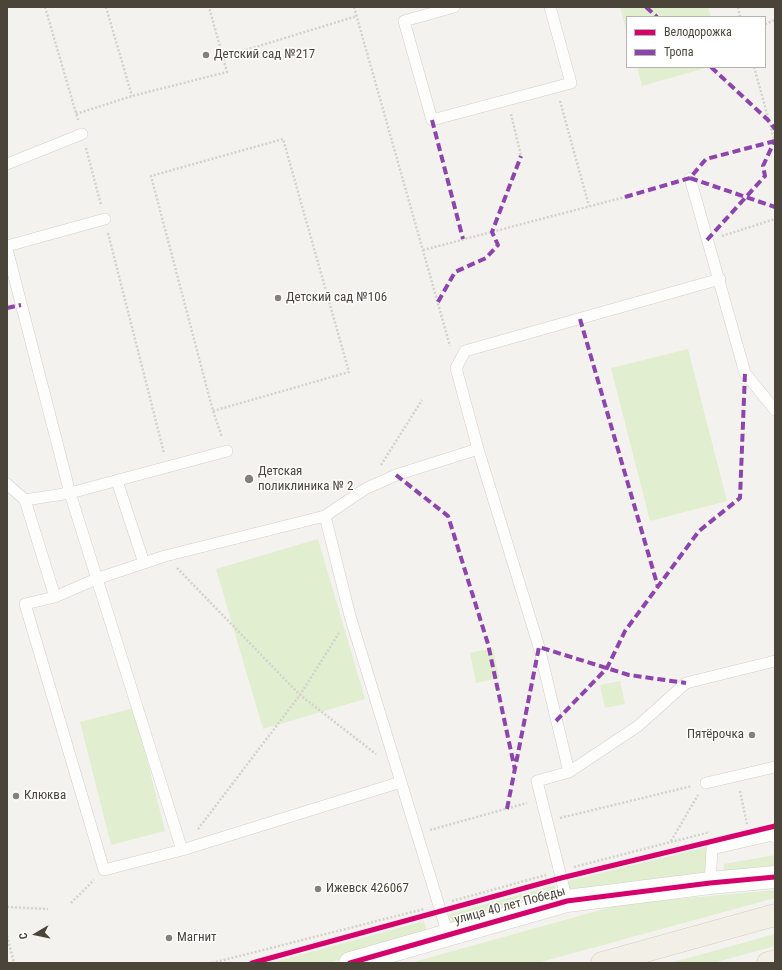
<!DOCTYPE html>
<meta charset="utf-8">
<style>
body{margin:0}
#map{position:relative;width:782px;height:970px;overflow:hidden;background:#f4f2ee;font-family:"Roboto Condensed",sans-serif}
canvas{display:block}
.frame{position:absolute;inset:0;border:8px solid #4b4439;pointer-events:none}
.legend{position:absolute;left:626px;top:16px;width:140px;height:52px;box-sizing:border-box;background:#fff;border:1px solid #b7b4b0;margin:0;padding:5px 7px;list-style:none;font-size:12px;color:#4b4439}
.legend li{display:flex;align-items:center;gap:8px;height:20px}
.legend b{width:20px;border:1px solid #b7b4b0}
.north{position:absolute;left:16px;top:914px;width:40px;height:40px;-webkit-text-stroke:3px #fff;paint-order:stroke;rotate:261deg;font-size:11px;font-weight:700;line-height:16px;text-align:center;color:#4b4439}
.north::after{content:'';display:block;margin:auto;width:14px;height:18px;background:#4b4439;clip-path:polygon(50% 0,100% 100%,50% 72%,0 100%)}
</style>
<div id="map">
<canvas width="782" height="970"></canvas>
<div class="frame"></div>
<ul class="legend">
<li><b style="height:5px;background:#d6006c"></b>Велодорожка</li>
<li><b style="height:5px;background:#8e44ad"></b>Тропа</li>
</ul>
<div class="north">С</div>
</div>
<script>
const context = document.querySelector('canvas').getContext('2d');
context.lineJoin = 'round';
function paint(path, color) {
  context.fillStyle = color;
  context.fill(path, 'evenodd');
}
function poly(rows) {
  const path = new Path2D();
  for (const r of rows) {
    path.moveTo(r[0], r[1]);
    for (let i = 2; i < r.length; i += 2) path.lineTo(r[i], r[i + 1]);
  }
  return path;
}
function trace(path, color, width, dash) {
  context.strokeStyle = color;
  context.lineWidth = width;
  context.lineCap = dash ? 'butt' : 'round';
  context.setLineDash(dash || []);
  context.stroke(path);
}
function write(font, color, halo, rows, align = 'center') {
  context.font = font + ' "Roboto Condensed",sans-serif';
  context.lineWidth = 3;
  context.setLineDash([]);
  context.textBaseline = 'middle';
  context.strokeStyle = halo;
  context.fillStyle = color;
  for (const [text, x, y, turn = 0] of rows) {
    context.save();
    context.translate(x, y);
    context.rotate((+turn || 0) * Math.PI / 180);
    context.textAlign = isNaN(turn) ? turn : align;
    if (halo) context.strokeText(text, 0, 0);
    context.fillText(text, 0, 0);
    context.restore();
  }
}
const green = poly([
 [620,7,708,7,711,17,627,17,627,33],
 [637,67,709,67,642,86],
 [688,349,727,501,650,521,611,368],
 [318,539,365,699,263,729,216,569],
 [493,648,499,678,476,683,470,653],
 [620,681,625,704,605,708,600,685],
 [134,708,165,831,111,845,80,722],
 [707,847,706,871,703,878,571,896,567,881],
 [775,855,775,870,723,877,724,864],
 [555,885,558,898,453,927,449,914],
 [775,890,775,898,537,963,410,963,622,904],
 [424,921,428,935,328,963,270,963],
 [775,934,775,946,713,963,670,963]
]);
const path = poly([
 [45,7,78,120],
 [106,7,132,96],
 [354,7,450,346],
 [738,7,740,17],
 [765,24,775,20],
 [223,57,357,16],
 [754,67,775,142],
 [560,101,589,206],
 [76,114,132,96,227,72,209,7],
 [511,114,521,156],
 [86,148,101,205],
 [108,233,164,453],
 [722,236,775,219],
 [423,250,625,197],
 [213,411,349,372,283,139,151,176,213,411,222,437],
 [381,465,422,400],
 [177,568,300,695,376,754],
 [740,791,747,824],
 [560,818,692,786],
 [198,829,300,695,339,633],
 [430,830,527,803],
 [671,841,698,795],
 [574,867,710,832],
 [452,901,546,875],
 [71,903,94,880],
 [7,907,48,909],
 [7,936,14,963],
 [212,963,424,909]
]);
const lane = poly([
 [454,7,404,21,432,120,571,83,550,7],
 [7,164,82,134],
 [690,178,745,373,775,410],
 [7,246,105,219],
 [7,249,70,493,182,850],
 [117,481,144,563],
 [7,484,25,500,55,597],
 [25,500,70,493,227,451],
 [325,516,350,616,448,935],
 [569,772,539,647,478,449,456,368,465,351,720,279],
 [401,782,182,850,104,870,25,604,55,597,96,579,165,556,325,516,365,489,396,475,478,449],
 [706,783,775,767],
 [710,883,712,849,773,835,775,837],
 [567,901,537,781,569,772,638,726,686,683,775,661]
]);
const street = poly([
 [350,963,567,901,710,883,775,877]
]);
const primary = poly([
 [602,963,775,915],
 [768,963,775,961]
]);
const quiet = poly([
 [646,7,657,17],
 [711,67,768,120,775,129],
 [432,120,463,239],
 [690,178,775,207],
 [625,197,690,178,706,159,775,141],
 [707,240,765,176,763,166,774,142],
 [438,302,455,272,486,258,498,245,492,232,521,156],
 [7,308,21,305],
 [580,319,658,587],
 [396,475,448,516,488,644,515,770],
 [556,721,607,668,625,631,699,531,740,498,745,373],
 [507,809,539,647,629,675,686,683]
]);
const cycleway = poly([
 [252,963,561,878,775,826],
 [350,963,567,901,710,883,775,877]
]);
const markers = [
 [206,55,4,"#868178"],
 [278,298,4,"#868178"],
 [249,479,5,"#868178"],
 [752,735,4,"#868178"],
 [16,796,4,"#868178"],
 [318,889,4,"#868178"],
 [169,938,4,"#868178"]
];
const poiNames = [
 ["Детский сад №217",214,55],
 ["Детский сад №106",286,298],
 ["Детская",258,472],
 ["поликлиника № 2",258,487],
 ["Пятёрочка",744,735,"right"],
 ["Клюква",24,796],
 ["Ижевск 426067",326,889],
 ["Магнит",177,938]
];
const streetNames = [
 ["улица 40 лет Победы",510,906,-15]
];
paint(green, '#e1eecf');
trace(lane, '#d2d0cb', 12);
trace(street, '#d2d0cb', 23);
trace(primary, '#d6cebb', 23);
trace(path, '#d3d2cc', 2.5, [2, 2]);
trace(lane, '#fdfdfc', 11);
trace(street, '#fdfdfc', 22);
trace(primary, '#f2efe6', 22);
trace(quiet, '#8e44ad', 4, [8, 4]);
trace(cycleway, '#d6006c', 5);
for (const [x, y, r, color] of markers) {
  const dot = new Path2D();
  dot.arc(x, y, r, 0, 2 * Math.PI);
  context.fillStyle = color;
  context.fill(dot);
  trace(dot, '#fff', 1.5);
}
write('13px', '#4b4439', '#fff', poiNames, 'left');
write('13px', '#4b4439', '#fff', streetNames);
</script>
